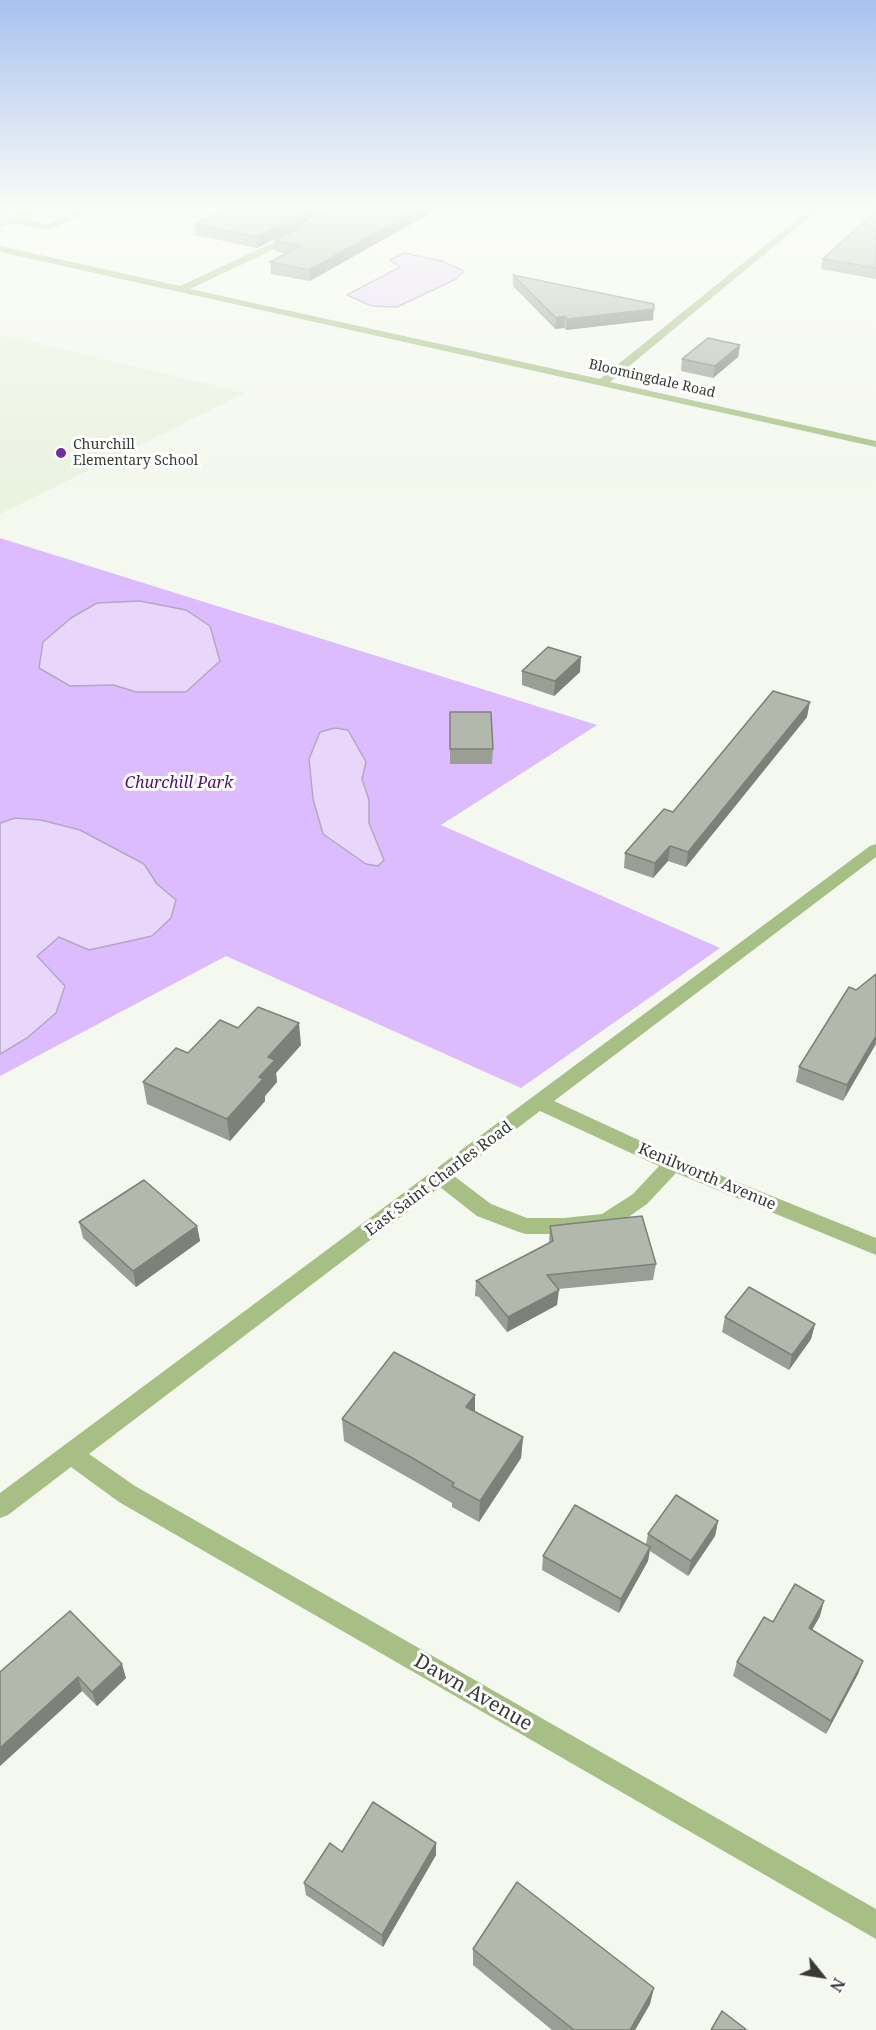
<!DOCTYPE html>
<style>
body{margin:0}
#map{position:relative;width:876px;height:2030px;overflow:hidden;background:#f4f8ee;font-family:"Noto Serif",serif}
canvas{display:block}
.north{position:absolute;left:792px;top:1946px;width:60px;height:60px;-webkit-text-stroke:4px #fff;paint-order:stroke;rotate:120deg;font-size:16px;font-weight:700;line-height:24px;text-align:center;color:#3a3b37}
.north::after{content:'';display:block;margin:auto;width:21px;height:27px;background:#3a3b37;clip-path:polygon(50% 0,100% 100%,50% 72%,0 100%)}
</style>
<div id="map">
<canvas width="876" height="2030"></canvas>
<div class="north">N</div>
</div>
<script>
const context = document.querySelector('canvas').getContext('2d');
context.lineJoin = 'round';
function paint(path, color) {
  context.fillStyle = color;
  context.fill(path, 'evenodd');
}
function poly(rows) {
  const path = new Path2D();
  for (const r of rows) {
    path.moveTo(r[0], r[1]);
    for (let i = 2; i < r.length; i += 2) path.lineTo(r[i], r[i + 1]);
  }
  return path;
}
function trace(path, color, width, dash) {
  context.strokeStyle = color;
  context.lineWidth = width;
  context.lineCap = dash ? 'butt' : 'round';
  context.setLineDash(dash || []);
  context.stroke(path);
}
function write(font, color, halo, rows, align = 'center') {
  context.font = font + ' "Noto Serif",serif';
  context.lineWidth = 6;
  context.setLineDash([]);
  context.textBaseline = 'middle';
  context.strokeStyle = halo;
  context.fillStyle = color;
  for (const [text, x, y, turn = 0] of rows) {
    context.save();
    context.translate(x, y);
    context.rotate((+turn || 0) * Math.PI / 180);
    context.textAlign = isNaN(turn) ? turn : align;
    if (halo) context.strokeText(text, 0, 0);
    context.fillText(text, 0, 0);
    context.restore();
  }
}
const built = poly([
 [0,334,245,393,0,514]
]);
const green = poly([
 [0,538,597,725,441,825,720,948,521,1088,226,956,0,1076]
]);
const water = poly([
 [404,253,442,261,464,271,456,279,397,307,372,306,347,295,400,267,390,260,404,253],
 [140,601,186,610,210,626,220,661,186,692,136,692,114,685,70,686,39,668,43,642,71,618,97,603,140,601],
 [335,728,348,730,366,762,362,779,369,800,369,823,384,860,378,866,366,864,323,834,313,799,309,759,320,732,335,728],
 [15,818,41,820,80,830,144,864,157,884,176,900,171,918,152,936,89,950,59,937,37,956,65,986,56,1013,27,1038,0,1054,0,823,15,818]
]);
const minor = poly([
 [31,209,43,209,22,219,48,224,82,209,93,209,49,230,13,223,0,228,0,222,31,209],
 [329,209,339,209,306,234,190,289,600,379,810,209,819,209,610,382,876,441,876,447,0,252,0,246,180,286,300,230,329,209],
 [876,844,876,857,554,1101,680,1159,876,1238,876,1255,676,1173,647,1204,614,1227,564,1234,526,1234,519,1232,477,1216,440,1187,89,1454,135,1486,876,1909,876,1939,119,1502,71,1467,8,1515,0,1518,0,1493,870,846,876,844],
 [540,1111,659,1166,633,1194,602,1214,564,1218,527,1218,491,1204,454,1176,540,1111]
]);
const wall = poly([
 [876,211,876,279,821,269,823,259],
 [194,224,299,228,257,248,195,235],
 [307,225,310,281,271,274,270,262,286,254,275,251,274,240],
 [513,275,653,320,566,330,564,328,555,329,513,286],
 [740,345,738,357,713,378,681,371,682,359],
 [522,671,580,672,554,696,522,685],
 [450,712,493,749,492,764,450,764],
 [807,717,686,867,668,861,653,878,624,868,625,853,673,812],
 [876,974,843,1101,796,1082,799,1067,856,990],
 [238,1028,301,1045,276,1073,277,1082,265,1096,265,1101,230,1141,147,1104,143,1082,188,1053],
 [79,1222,197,1226,200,1241,136,1287,83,1238],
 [550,1226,656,1264,653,1280,558,1289,557,1305,507,1332,479,1297,475,1296,476,1281,549,1243],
 [725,1317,815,1324,811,1339,789,1370,722,1332],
 [475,1412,523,1437,521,1458,479,1522,452,1507,452,1503,416,1482,344,1441,342,1419],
 [718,1521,715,1536,688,1576,650,1551,648,1561,619,1613,542,1570,543,1556,646,1544,648,1534],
 [820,1616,812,1630,863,1661,858,1674,826,1734,733,1676,737,1662,773,1622],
 [0,1672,126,1678,97,1706,82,1691,0,1766],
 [436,1855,383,1947,306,1895,304,1883],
 [473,1949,650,2004,635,2030,552,2030,473,1965]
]);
const shadedWall = poly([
 [0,209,18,209,0,217],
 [310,209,325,209,299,228,257,248,256,237],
 [419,209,438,209,310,281,309,270],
 [654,309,653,320,566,330,567,319],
 [565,316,564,328,555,329,556,318],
 [740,345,738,357,713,378,715,366],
 [581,657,580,672,554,696,555,681],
 [810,702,807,717,686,867,688,852],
 [670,846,668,861,653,878,655,863],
 [299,1023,301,1045,276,1073,277,1082,265,1096,265,1101,230,1141,227,1119,259,1077,268,1057],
 [876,1036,876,1044,843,1101,847,1085],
 [197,1226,200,1241,136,1287,133,1271],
 [559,1290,557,1305,507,1332,508,1317],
 [815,1324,811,1339,789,1370,792,1355],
 [475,1395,475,1416,466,1407],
 [523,1437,521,1458,479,1522,480,1501],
 [718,1521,715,1536,688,1576,691,1561],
 [650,1547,648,1561,619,1613,621,1599],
 [824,1601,820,1616,805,1642,809,1628],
 [863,1661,858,1674,826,1734,831,1721],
 [122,1664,126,1678,97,1706,92,1692],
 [78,1677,82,1691,0,1766,0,1748],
 [436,1843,436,1855,383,1947,382,1935],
 [654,1988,650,2004,635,2030,630,2030]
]);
const building = poly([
 [225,209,310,209,298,217,256,237,194,224,225,209],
 [328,209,419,209,309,270,270,262,300,246,274,240,307,225,328,209],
 [876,211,876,268,823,259,868,218,876,211],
 [513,275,654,304,654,309,567,319,565,316,556,318,513,275],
 [708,338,740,345,715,366,682,359,708,338],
 [548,647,581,657,555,681,522,671,548,647],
 [773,691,810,702,688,852,670,846,655,863,625,853,664,809,673,812,773,691],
 [450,712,491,712,493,749,450,749,450,712],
 [876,974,876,1036,847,1085,799,1067,849,987,856,990,876,974],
 [258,1007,299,1023,268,1057,275,1060,259,1077,263,1079,227,1119,143,1082,176,1048,188,1053,220,1020,238,1028,258,1007],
 [144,1180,197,1226,133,1271,79,1222,144,1180],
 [642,1216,656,1264,547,1275,559,1290,508,1317,479,1282,476,1281,553,1241,550,1226,642,1216],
 [749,1287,815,1324,792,1355,725,1317,749,1287],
 [394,1352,475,1395,466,1407,523,1437,480,1501,452,1486,454,1483,416,1460,342,1419,394,1352],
 [676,1495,718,1521,691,1561,648,1534,676,1495],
 [575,1505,650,1547,621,1599,543,1556,575,1505],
 [795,1584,824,1601,809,1628,863,1661,831,1721,737,1662,764,1617,773,1622,795,1584],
 [70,1611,122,1664,92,1692,78,1677,0,1748,0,1672,70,1611],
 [373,1802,436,1843,382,1935,304,1883,330,1843,342,1852,373,1802],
 [517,1882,654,1988,630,2030,574,2030,473,1949,517,1882],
 [722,2011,747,2030,711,2030,722,2011]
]);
const markers = [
 [61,453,6,"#702da1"]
];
const farStreetnames = [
 ["Bloomingdale Road",652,379,13]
];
const farPoinames = [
 ["Churchill",73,445],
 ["Elementary School",73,461]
];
const parkNames = [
 ["Churchill Park",179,783]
];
const streetNames = [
 ["Kenilworth Avenue",707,1177,23],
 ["East Saint Charles Road",439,1179,-37]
];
const nearStreetnames = [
 ["Dawn Avenue",473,1693,30]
];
paint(built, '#eaf2e0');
paint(green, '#dbf');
paint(water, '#e8d7fa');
trace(water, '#b4a8c0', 1.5);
paint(minor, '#a7bf85');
paint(wall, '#9a9e95');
paint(shadedWall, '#7d8179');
paint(building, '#b3b8ad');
trace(building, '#7d8179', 1.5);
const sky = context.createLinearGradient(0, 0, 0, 493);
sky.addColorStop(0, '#a8c2ef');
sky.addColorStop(0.42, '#fafcf7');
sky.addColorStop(1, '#fafcf700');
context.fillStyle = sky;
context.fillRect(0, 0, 876, 493);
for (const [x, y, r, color] of markers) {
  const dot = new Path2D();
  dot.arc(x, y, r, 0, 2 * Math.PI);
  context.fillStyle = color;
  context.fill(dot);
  trace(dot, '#fff', 2);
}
write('14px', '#3a3b37', '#fff', farStreetnames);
write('14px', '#3a3b37', '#fff', farPoinames, 'left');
write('italic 16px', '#4e1175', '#fff', parkNames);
write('16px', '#3a3b37', '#fff', streetNames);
write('20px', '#3a3b37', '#fff', nearStreetnames);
</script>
